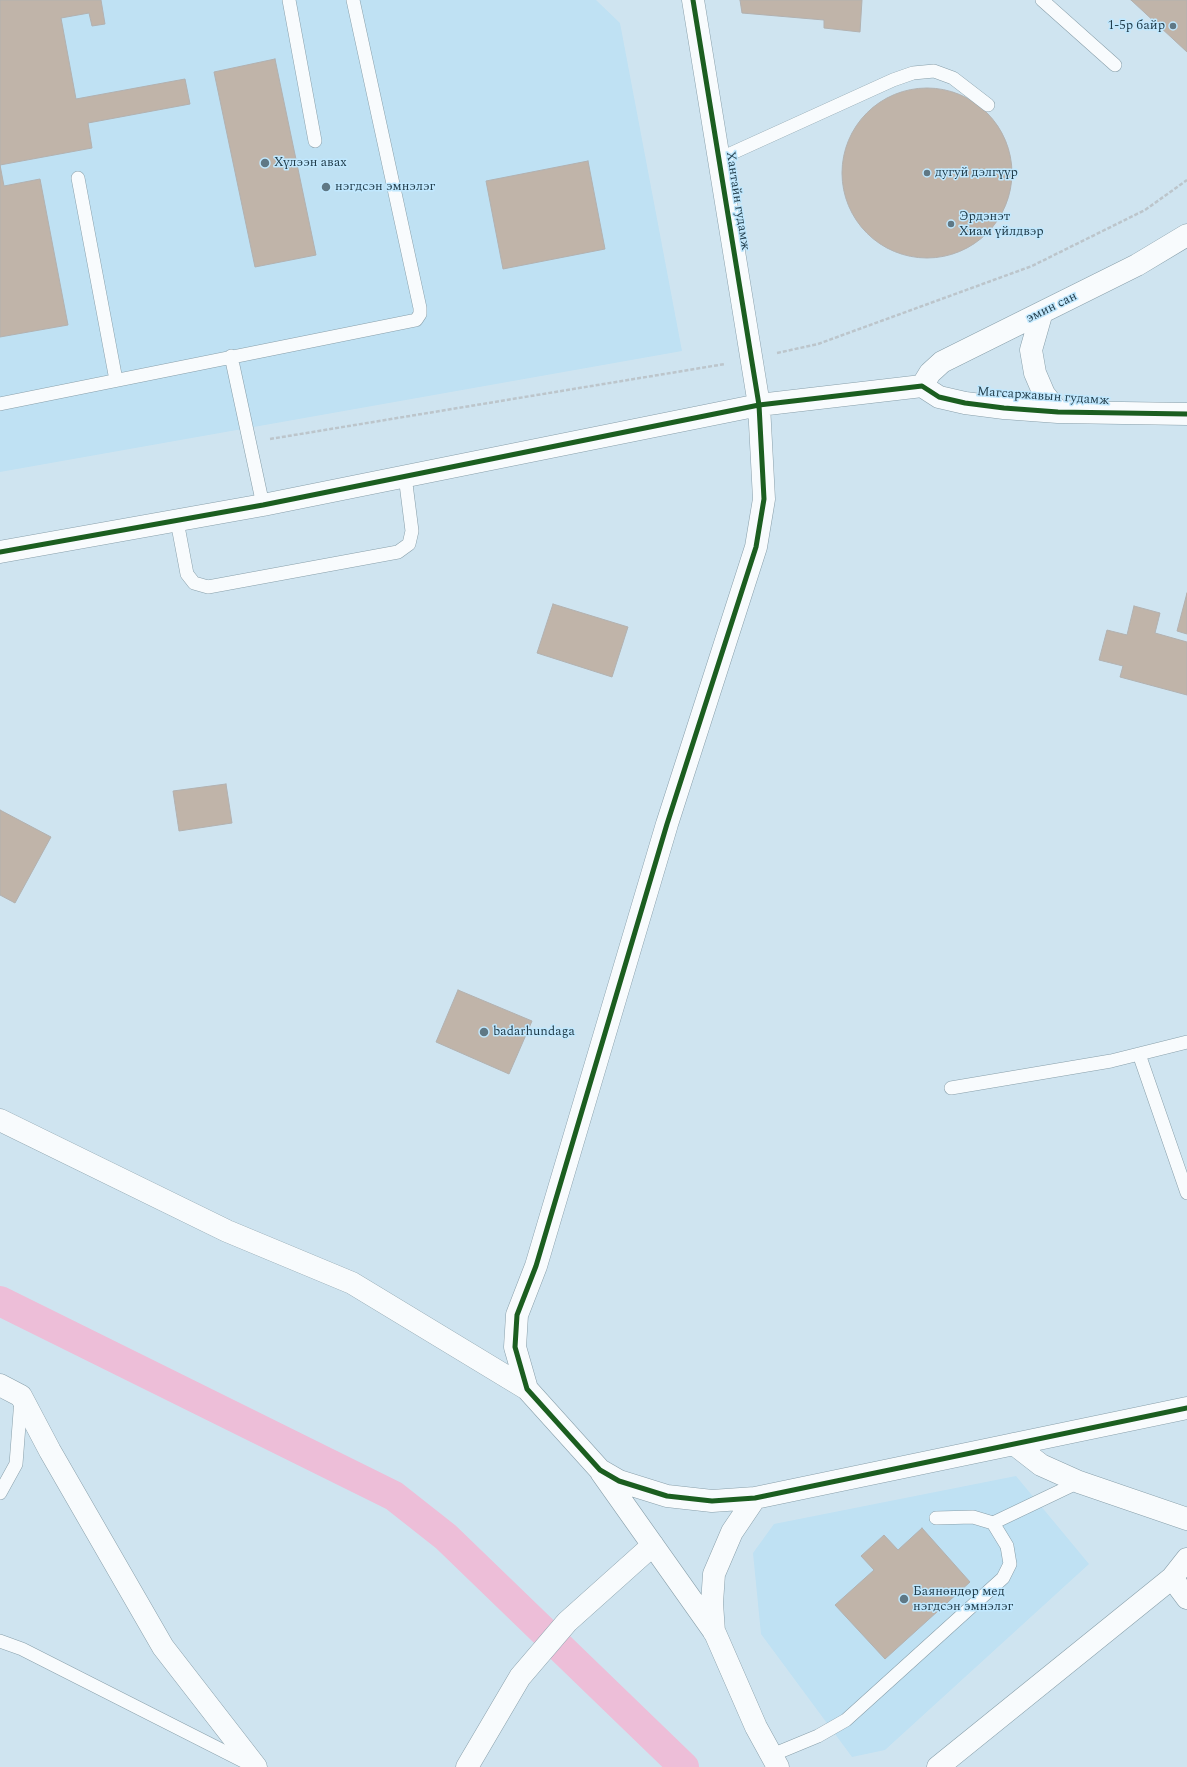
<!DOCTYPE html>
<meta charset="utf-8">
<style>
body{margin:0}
canvas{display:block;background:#cfe4f0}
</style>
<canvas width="1187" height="1767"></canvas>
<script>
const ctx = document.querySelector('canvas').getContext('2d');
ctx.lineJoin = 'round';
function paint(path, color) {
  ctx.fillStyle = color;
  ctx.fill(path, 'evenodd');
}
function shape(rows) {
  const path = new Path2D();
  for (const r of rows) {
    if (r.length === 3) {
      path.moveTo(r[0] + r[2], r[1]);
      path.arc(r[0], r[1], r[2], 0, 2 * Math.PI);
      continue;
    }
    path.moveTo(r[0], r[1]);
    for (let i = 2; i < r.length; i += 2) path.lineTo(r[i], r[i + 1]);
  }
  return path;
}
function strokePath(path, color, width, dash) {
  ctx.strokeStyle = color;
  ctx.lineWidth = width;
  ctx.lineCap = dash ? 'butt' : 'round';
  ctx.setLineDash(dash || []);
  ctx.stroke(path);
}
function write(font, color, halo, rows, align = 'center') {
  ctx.font = font + ' Spectral,serif';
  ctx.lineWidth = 3;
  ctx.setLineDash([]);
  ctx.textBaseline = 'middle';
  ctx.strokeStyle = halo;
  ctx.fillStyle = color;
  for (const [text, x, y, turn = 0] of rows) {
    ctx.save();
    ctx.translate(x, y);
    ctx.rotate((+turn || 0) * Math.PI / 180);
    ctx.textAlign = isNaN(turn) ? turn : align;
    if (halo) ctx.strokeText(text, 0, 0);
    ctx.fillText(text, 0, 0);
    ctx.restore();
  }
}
const built = shape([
 [0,0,596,0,620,23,682,351,0,472],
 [1016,1476,1089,1564,885,1750,852,1757,761,1634,753,1553,774,1524]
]);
const canal = shape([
 [0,1301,394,1496,446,1537,684,1767]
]);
const building = shape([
 [0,0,101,0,105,24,92,26,89,13,61,18,76,99,185,79,190,104,88,123,92,148,0,165,4,186,40,179,68,325,0,337,0,0],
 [740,0,862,0,860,32,824,28,824,20,742,13,740,0],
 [1131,0,1187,0,1187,52,1131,0],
 [275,59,316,255,255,267,214,72,275,59],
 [927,173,85],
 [588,161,605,249,503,269,486,181,588,161],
 [1187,593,1187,634,1177,631,1187,593],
 [553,604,628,627,612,677,537,653,553,604],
 [1134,606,1160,613,1155,633,1187,642,1187,695,1120,677,1123,666,1099,660,1107,630,1127,635,1134,606],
 [226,784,232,823,179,831,173,791,226,784],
 [0,810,51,837,15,903,0,895,0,810],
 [458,990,532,1021,509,1074,436,1042,458,990],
 [922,1528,970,1582,885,1659,835,1605,874,1570,861,1556,884,1535,898,1550,922,1528]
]);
const path = shape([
 [777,353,818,344,1032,266,1145,210,1187,180],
 [270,439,725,364]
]);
const service = shape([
 [289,0,315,141],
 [1042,0,1115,65],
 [719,159,893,80,913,73,934,71,953,78,988,105],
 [78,178,116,380],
 [231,356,263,505],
 [0,404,416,320,420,314,420,308,353,0],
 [177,521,187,574,194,583,208,587,398,552,409,544,412,531,405,476],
 [1139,1054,1187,1193],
 [951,1088,1111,1061,1187,1042],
 [0,1493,16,1464,21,1399],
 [936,1518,973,1517,993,1523],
 [0,1641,22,1649,249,1764],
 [772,1755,818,1736,846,1720,1003,1578,1010,1564,1007,1546,993,1523,1079,1482]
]);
const minor = shape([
 [693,0,759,405,764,499,756,547,667,824,536,1266,517,1315,515,1347,527,1389,600,1470,619,1481,667,1496,712,1501,755,1498,1187,1408],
 [1041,315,1031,350,1035,373,1044,394,1058,412],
 [922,386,930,373,942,362,1137,265,1187,235],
 [0,552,263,505,759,405,922,386,939,397,965,403,1004,408,1058,412,1187,414],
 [0,1120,227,1231,352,1283,527,1389],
 [0,1385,21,1396,50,1451,163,1647,256,1767],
 [1014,1444,1041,1465,1079,1482,1187,1519],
 [601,1472,715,1633,756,1727,778,1767],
 [1172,1578,1187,1598],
 [714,1632,712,1603,714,1574,732,1532,755,1498],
 [467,1767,520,1677,567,1622,653,1545],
 [938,1767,1172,1578,1187,1559]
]);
const cycleway = shape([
 [693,0,759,405,764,499,756,547,667,824,536,1266,517,1315,515,1347,527,1389,600,1470,619,1481,667,1496,712,1501,755,1498,1187,1408],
 [0,552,263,505,759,405,922,386,939,397,965,403,1004,408,1058,412,1187,414]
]);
const markers = [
 [1173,26,4,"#5f7885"],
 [265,163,5,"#5f7885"],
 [927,173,4,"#5f7885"],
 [326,187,5,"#5f7885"],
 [951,224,4,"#5f7885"],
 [484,1032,5,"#5f7885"],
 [904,1599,5,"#5f7885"]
];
const poiNames = [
 ["1-5р байр",1165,26,"right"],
 ["Хүлээн авах",274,163],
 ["дугуй дэлгүүр",935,173],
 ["нэгдсэн эмнэлэг",335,187],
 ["Эрдэнэт",959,217],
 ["Хиам үйлдвэр",959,232],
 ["badarhundaga",493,1032],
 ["Баянөндөр мед",913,1592],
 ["нэгдсэн эмнэлэг",913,1607]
];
const streetNames = [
 ["Хантайн гудамж",737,201,81],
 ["эмин сан",1052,308,-26],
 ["Магсаржавын гудамж",1043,397,4]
];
paint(built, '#bfe1f3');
strokePath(canal, '#edbed8', 30);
paint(building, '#c0b4a9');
strokePath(building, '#b2b1b0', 1);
strokePath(service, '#889faa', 14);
strokePath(minor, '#889faa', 23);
strokePath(path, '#bcc5cb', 2.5, [4, 2]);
strokePath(service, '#f8fbfd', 13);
strokePath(minor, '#f8fbfd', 22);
strokePath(cycleway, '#1b5e20', 5);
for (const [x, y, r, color] of markers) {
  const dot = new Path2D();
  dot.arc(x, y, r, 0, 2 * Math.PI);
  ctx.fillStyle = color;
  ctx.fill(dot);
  strokePath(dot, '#c1e8fe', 1.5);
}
write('13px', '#223e4c', '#c1e8fe', poiNames, 'left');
write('13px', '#223e4c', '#c1e8fe', streetNames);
</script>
